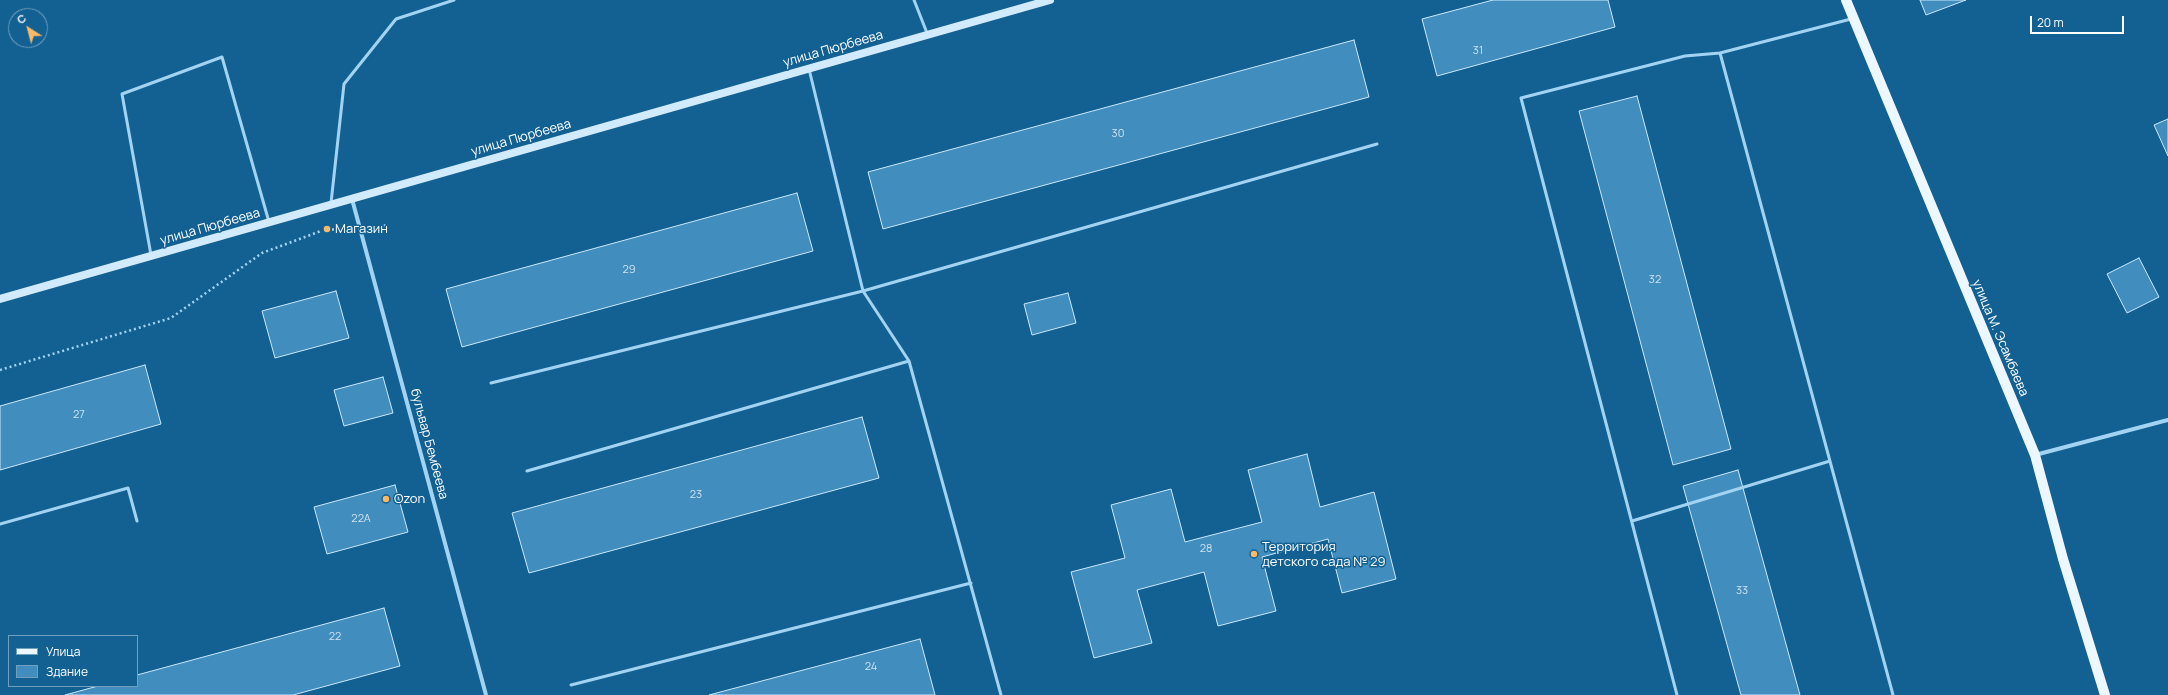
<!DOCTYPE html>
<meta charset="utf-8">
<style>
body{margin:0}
#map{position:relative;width:2168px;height:695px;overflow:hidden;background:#136193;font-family:Manrope,sans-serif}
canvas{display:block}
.legend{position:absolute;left:8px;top:635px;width:130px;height:52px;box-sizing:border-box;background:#136193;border:1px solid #71a0be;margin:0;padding:5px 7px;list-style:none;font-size:12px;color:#fff}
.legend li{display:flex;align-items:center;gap:8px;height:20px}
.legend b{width:20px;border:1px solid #71a0be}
.north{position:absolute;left:8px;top:8px;width:40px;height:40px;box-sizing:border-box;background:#136193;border:1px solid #71a0be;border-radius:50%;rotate:324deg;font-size:11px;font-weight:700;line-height:16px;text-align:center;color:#fff}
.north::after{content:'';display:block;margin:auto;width:14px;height:18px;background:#ffb863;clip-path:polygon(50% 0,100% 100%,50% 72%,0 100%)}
.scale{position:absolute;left:2030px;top:16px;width:94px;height:18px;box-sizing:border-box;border:2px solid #fff;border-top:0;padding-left:5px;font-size:12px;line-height:14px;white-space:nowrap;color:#fff;-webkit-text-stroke:3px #136193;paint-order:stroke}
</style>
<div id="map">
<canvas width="2168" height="695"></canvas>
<ul class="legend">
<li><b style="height:5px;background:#edf7ff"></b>Улица</li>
<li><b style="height:11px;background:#408dbe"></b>Здание</li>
</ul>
<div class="north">С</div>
<div class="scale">20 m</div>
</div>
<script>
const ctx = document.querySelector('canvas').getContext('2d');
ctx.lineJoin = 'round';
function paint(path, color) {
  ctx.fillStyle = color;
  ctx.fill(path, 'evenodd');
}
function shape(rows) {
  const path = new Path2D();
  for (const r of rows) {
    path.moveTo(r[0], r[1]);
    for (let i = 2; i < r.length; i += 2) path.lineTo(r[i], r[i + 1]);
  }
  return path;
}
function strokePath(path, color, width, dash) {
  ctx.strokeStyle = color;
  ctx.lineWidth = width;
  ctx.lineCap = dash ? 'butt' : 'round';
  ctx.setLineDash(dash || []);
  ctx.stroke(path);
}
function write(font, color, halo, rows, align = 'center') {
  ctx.font = font + ' Manrope,sans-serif';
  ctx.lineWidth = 3;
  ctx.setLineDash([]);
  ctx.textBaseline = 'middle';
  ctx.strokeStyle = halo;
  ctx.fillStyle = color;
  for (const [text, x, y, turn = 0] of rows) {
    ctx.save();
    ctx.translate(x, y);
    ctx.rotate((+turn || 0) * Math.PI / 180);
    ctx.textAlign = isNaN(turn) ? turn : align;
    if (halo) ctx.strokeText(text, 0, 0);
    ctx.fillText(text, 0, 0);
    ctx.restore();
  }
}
const building = shape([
 [1493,0,1608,0,1615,27,1437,76,1422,19,1493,0],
 [1920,0,1966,0,1926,15,1920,0],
 [1354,40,1369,97,883,229,868,172,1354,40],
 [1637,96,1731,449,1673,465,1579,111,1637,96],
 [2168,119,2168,156,2154,125,2168,119],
 [797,193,813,251,462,347,446,289,797,193],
 [2139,258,2159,297,2127,313,2107,274,2139,258],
 [336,291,349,338,275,358,262,311,336,291],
 [1068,293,1076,323,1032,335,1024,304,1068,293],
 [145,365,161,424,0,470,0,406,145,365],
 [383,377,393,413,344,426,334,390,383,377],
 [862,417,879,478,529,573,512,513,862,417],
 [1307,454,1320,507,1374,492,1396,579,1342,593,1328,539,1262,557,1276,611,1218,626,1204,572,1137,590,1152,643,1094,658,1071,572,1125,558,1111,505,1171,489,1185,542,1262,522,1248,470,1307,454],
 [1738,470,1800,695,1741,695,1683,486,1738,470],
 [395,485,408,532,327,554,314,507,395,485],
 [384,608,400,666,293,695,65,695,98,686,137,686,137,675,384,608],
 [920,639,935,695,709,695,920,639]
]);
const path = shape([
 [379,227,386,225],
 [327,229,340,230],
 [0,370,171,318,262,253,321,231]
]);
const lane = shape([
 [914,0,927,33],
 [1851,19,1720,53,1893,695],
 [809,69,863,291,909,361,1001,695],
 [331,203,344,84,396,19,454,0],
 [151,255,122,94,222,57,269,222],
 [491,383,863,291,1377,144],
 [527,471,909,361],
 [1632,521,1830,461],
 [0,524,128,488,137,521],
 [571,685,971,583],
 [1677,695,1521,98,1685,56,1720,53]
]);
const street = shape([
 [352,199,486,695],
 [2035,455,2168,420]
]);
const secondary = shape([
 [0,299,1050,0]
]);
const primary = shape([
 [1846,0,2035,455,2063,559,2105,695]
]);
const markers = [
 [327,229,4,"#ffb863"],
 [386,499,4,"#ffb863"],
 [1254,554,4,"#ffb863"]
];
const numberNames = [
 ["31",1478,51],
 ["30",1118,134],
 ["29",629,270],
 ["32",1655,280],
 ["27",79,415],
 ["23",696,495],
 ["22А",361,519],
 ["28",1206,549],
 ["33",1742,591],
 ["22",335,637],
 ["24",871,667]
];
const streetNames = [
 ["улица Пюрбеева",833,49,-16],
 ["улица Пюрбеева",521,138,-16],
 ["улица Пюрбеева",210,227,-16],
 ["улица М. Эсамбаева",2000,338,67],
 ["бульвар Бембеева",429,444,75]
];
const poiNames = [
 ["Магазин",335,229],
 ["Ozon",394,499],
 ["Территория",1262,547],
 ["детского сада № 29",1262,562]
];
paint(building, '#408dbe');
strokePath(building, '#c9e9fd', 1);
strokePath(path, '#a2d3f2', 2.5, [2, 3]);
strokePath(lane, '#a2d3f2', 3);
strokePath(street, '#a2d3f2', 4);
strokePath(secondary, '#d1ebfc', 8);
strokePath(primary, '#edf7ff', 10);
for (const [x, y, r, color] of markers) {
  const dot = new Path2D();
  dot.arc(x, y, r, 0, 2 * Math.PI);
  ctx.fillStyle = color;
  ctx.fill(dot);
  strokePath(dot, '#136193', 1.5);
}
write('11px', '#cfe2ef', null, numberNames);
write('13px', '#fff', '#136193', streetNames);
write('13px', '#fff', '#136193', poiNames, 'left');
</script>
